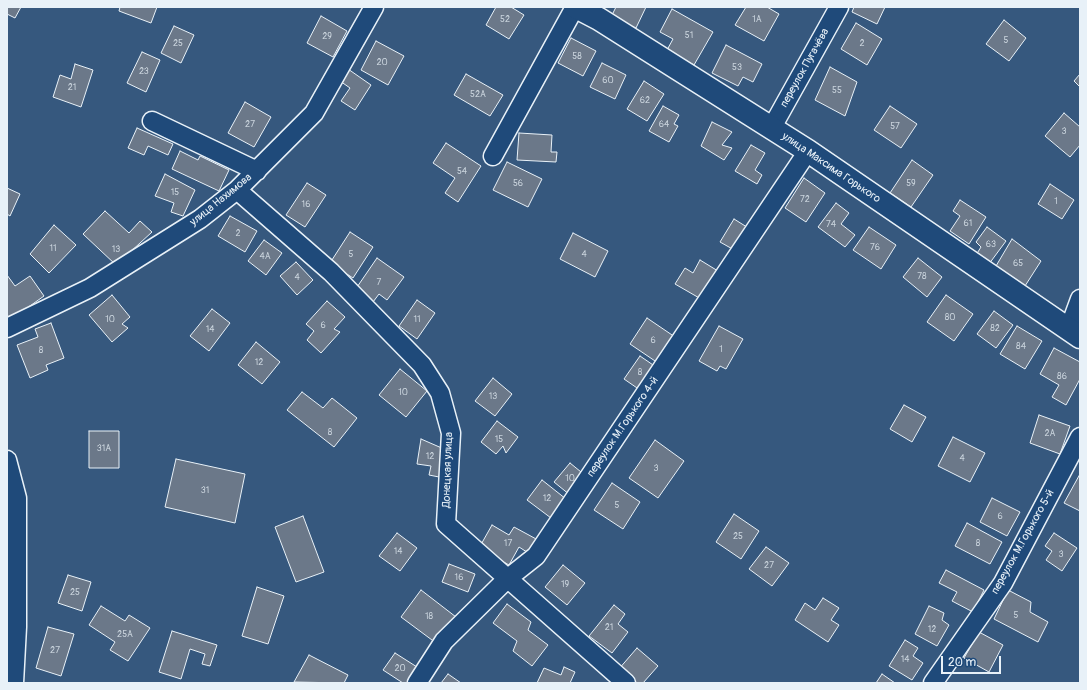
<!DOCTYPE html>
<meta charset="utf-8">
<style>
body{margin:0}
#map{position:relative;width:1087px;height:690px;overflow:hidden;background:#36587e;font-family:Pangolin,sans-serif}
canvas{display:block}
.frame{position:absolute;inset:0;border:8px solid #e8f1f8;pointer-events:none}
.scale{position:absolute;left:941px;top:656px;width:60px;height:18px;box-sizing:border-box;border:2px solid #e8f1f8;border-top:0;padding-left:5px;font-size:12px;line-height:14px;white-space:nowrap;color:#e8f1f8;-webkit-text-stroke:3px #1f4a7a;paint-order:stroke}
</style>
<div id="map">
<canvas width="1087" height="690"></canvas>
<div class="frame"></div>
<div class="scale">20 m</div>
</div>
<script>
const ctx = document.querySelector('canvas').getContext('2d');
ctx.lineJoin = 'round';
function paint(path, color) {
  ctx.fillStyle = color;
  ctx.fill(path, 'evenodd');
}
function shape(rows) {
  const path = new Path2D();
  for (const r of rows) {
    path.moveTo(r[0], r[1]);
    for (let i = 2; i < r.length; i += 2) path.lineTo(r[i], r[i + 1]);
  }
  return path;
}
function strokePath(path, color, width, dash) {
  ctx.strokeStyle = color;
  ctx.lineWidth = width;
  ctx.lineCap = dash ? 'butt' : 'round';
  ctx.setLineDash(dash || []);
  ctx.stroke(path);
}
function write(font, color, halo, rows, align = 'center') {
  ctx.font = font + ' Pangolin,sans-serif';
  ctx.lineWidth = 3;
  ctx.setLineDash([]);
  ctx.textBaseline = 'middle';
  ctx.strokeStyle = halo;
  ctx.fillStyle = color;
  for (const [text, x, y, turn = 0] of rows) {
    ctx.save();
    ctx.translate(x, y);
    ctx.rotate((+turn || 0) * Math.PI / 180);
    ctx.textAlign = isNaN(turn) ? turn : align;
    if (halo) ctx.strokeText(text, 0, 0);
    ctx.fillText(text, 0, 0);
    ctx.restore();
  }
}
const building = shape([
 [7,7,21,7,15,18,7,14,7,7],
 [120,7,157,7,151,23,119,11,120,7],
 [496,7,511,7,524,15,509,39,486,25,496,7],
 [616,7,646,7,636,28,611,17,616,7],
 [746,7,767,7,779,14,764,41,735,25,746,7],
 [854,7,885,7,877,24,852,12,854,7],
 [672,9,713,32,694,65,667,50,673,39,660,32,672,9],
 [321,16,347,31,333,57,307,43,321,16],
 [1004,20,1026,38,1009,61,986,44,1004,20],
 [856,23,882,39,867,65,841,49,856,23],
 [174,26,194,35,181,63,161,53,174,26],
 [571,38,596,51,583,76,558,63,571,38],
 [376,41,404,56,388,85,361,70,376,41],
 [726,45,762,64,753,82,743,77,738,86,712,73,726,45],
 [142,52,160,60,146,92,127,83,142,52],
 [602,63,626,75,615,99,590,87,602,63],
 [75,64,93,70,81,107,53,97,60,75,71,79,75,64],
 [830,67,857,82,845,116,815,100,830,67],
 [348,69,371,85,355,110,341,101,350,88,340,81,348,69],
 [466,74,503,95,490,116,454,95,466,74],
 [1080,74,1080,87,1074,81,1080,74],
 [644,81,664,94,647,121,627,109,644,81],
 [245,102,271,117,254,147,228,133,245,102],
 [663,106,679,115,674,124,678,126,669,142,649,131,663,106],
 [890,106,917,124,901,148,874,130,890,106],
 [1064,113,1080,127,1080,145,1070,157,1045,136,1064,113],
 [712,122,732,132,722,145,732,148,724,160,701,146,712,122],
 [137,128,173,144,168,155,148,146,144,155,128,148,137,128],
 [519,133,552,135,551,152,557,152,556,162,517,160,519,133],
 [446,143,481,166,458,202,445,193,455,178,433,163,446,143],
 [751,145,765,153,755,170,762,175,757,184,735,171,751,145],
 [180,151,198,160,200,156,229,170,219,191,172,169,180,151],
 [912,160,933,175,911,207,890,193,912,160],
 [507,162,542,179,528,207,493,190,507,162],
 [165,174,195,190,183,216,171,212,174,203,155,196,165,174],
 [804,178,825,193,806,222,785,208,804,178],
 [307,183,326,195,305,227,286,215,307,183],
 [1050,184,1074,200,1062,219,1038,204,1050,184],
 [7,188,20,194,10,216,7,214,7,188],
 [960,200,986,217,969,244,950,231,960,216,953,211,960,200],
 [836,203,849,213,841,224,855,235,845,247,818,227,836,203],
 [105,211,129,233,140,221,152,232,116,265,83,234,105,211],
 [230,216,257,231,245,252,218,236,230,216],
 [734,219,750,229,736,251,720,242,734,219],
 [54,225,76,245,49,273,30,254,54,225],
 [869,227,896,245,881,269,853,250,869,227],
 [987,227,1006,241,989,264,976,255,981,247,976,242,987,227],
 [350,232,373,247,353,278,330,263,350,232],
 [573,233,608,251,595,277,560,259,573,233],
 [1012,239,1041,261,1025,286,996,266,1012,239],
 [264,240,282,253,266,275,248,261,264,240],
 [377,258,404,277,387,300,379,294,373,302,355,290,377,258],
 [918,258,942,277,927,297,903,277,918,258],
 [700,260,718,271,701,299,675,284,685,268,693,273,700,260],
 [296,262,313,280,297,295,280,276,296,262],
 [7,275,15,286,30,276,44,296,10,320,7,316,7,275],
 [112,295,130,317,122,324,128,328,112,342,89,315,112,295],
 [946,295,973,314,954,341,927,322,946,295],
 [417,300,435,313,417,339,399,326,417,300],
 [327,301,345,317,334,329,340,332,321,353,307,340,314,331,306,324,327,301],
 [212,309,230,323,209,351,190,336,212,309],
 [994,311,1013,325,996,348,977,334,994,311],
 [647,318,675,337,658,363,630,344,647,318],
 [51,323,64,358,46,365,48,370,30,378,17,345,38,337,35,329,51,323],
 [719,326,743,339,726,369,720,366,717,371,699,361,719,326],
 [1017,326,1042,341,1025,369,1000,354,1017,326],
 [256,342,280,362,262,384,238,365,256,342],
 [1054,348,1080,362,1080,379,1066,405,1052,397,1059,385,1040,374,1054,348],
 [640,356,656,367,640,390,624,379,640,356],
 [400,369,427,391,406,417,379,395,400,369],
 [493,378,512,394,495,416,475,401,493,378],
 [302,392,323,408,332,398,357,418,334,447,287,410,302,392],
 [904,405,926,417,912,442,890,429,904,405],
 [1039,415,1070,426,1060,454,1030,443,1039,415],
 [497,421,518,437,506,453,503,446,496,454,481,442,497,421],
 [89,431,119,431,119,468,89,468,89,431],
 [953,437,985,453,970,482,938,466,953,437],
 [421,439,444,449,439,477,429,475,431,466,417,464,421,439],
 [655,440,684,461,658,498,629,478,655,440],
 [176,459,245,474,235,523,165,507,176,459],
 [570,463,586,476,570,495,554,482,570,463],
 [1080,474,1080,511,1064,503,1080,474],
 [542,480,566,499,551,518,527,500,542,480],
 [612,483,640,502,623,529,594,510,612,483],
 [992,498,1020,512,1007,536,980,522,992,498],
 [734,514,759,531,741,559,716,542,734,514],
 [303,516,324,572,296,582,275,527,303,516],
 [967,523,1002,542,990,564,955,546,967,523],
 [492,525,509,535,514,527,538,540,530,554,519,547,509,565,479,548,492,525],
 [397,533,417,548,400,571,379,556,397,533],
 [1054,533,1077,548,1062,571,1046,560,1052,551,1045,546,1054,533],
 [766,547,789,563,772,586,749,569,766,547],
 [449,564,475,574,468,592,442,582,449,564],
 [563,565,585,583,567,605,545,587,563,565],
 [946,570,984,590,973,612,952,601,957,592,939,583,946,570],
 [68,575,91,582,82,611,58,603,68,575],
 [257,587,284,596,268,644,242,636,257,587],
 [421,590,456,617,436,643,401,617,421,590],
 [1008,590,1031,602,1030,612,1048,622,1038,642,994,619,1008,590],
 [823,598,839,608,831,620,839,625,828,642,795,620,805,603,815,610,823,598],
 [507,604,531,622,528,630,548,645,532,666,513,651,517,641,493,623,507,604],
 [614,605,625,614,618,624,628,632,612,653,589,636,614,605],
 [101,606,125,621,129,615,150,628,128,661,110,650,115,642,89,625,101,606],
 [929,606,944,613,942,620,949,625,937,646,915,634,929,606],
 [48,627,74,634,61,676,36,668,48,627],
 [172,631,217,645,210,666,202,664,205,654,190,649,181,679,159,672,172,631],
 [979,632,1003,645,989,672,964,658,979,632],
 [905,640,918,648,913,656,923,663,912,680,889,666,905,640],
 [637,648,658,666,643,683,634,683,618,670,637,648],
 [395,653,417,667,407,683,403,683,383,670,395,653],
 [309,655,348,675,344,683,294,682,309,655],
 [564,667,575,672,570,683,537,683,544,668,561,675,564,667],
 [448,674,461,683,441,683,448,674],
 [882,674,895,683,876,683,882,674]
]);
const street = shape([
 [152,121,257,171],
 [771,129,839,7],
 [493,156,575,7],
 [237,190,331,272,422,365,440,393,451,433,446,524,626,683],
 [7,328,90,288,200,219,237,190,314,113,374,7],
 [1069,329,1080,299],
 [7,460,17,498,17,627,14,683],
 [417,683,444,641,507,579,536,556,808,151],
 [933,683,1003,583,1080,437]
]);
const secondary = shape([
 [576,7,599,19,808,151,1080,337]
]);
const numberNames = [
 ["52",505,20],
 ["1А",757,20],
 ["51",689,36],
 ["29",327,37],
 ["5",1006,41],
 ["25",178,44],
 ["2",862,44],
 ["58",577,57],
 ["20",382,63],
 ["53",737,68],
 ["23",144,72],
 ["60",608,81],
 ["21",72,88],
 ["55",837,91],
 ["52А",478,95],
 ["62",645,101],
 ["27",250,125],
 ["64",664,125],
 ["57",895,127],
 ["3",1064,132],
 ["54",462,172],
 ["56",518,184],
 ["59",911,184],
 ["15",175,193],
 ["72",805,200],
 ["1",1056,202],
 ["16",306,205],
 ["61",968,224],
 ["74",831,225],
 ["2",238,234],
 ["63",991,245],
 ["76",875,248],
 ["11",53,249],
 ["13",116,250],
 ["5",351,255],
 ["4",584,255],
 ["4А",265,257],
 ["65",1018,264],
 ["78",922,277],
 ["4",297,278],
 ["7",379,283],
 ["80",950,318],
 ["10",110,320],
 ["11",417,320],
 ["6",323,326],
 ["82",995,329],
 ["14",210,330],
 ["6",653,341],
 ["84",1021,347],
 ["1",721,350],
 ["8",41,351],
 ["12",259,363],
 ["8",640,373],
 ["86",1062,377],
 ["10",403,393],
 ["13",493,397],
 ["8",330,433],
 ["2А",1050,434],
 ["15",499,440],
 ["31А",104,449],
 ["12",430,457],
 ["4",962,459],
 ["3",656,469],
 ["10",570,479],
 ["31",205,491],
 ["12",547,499],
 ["5",617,506],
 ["6",1000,517],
 ["25",738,537],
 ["17",508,544],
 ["8",978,544],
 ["14",398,552],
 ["3",1061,555],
 ["27",769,566],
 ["16",459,578],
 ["19",565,585],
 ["25",75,593],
 ["5",1016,616],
 ["18",429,617],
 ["21",609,628],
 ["12",932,630],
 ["25А",125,635],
 ["27",55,651],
 ["14",905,660],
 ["20",400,669]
];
const streetNames = [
 ["переулок Пугачёва",805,68,-61],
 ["улица Максима Горького",831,168,34],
 ["улица Нахимова",221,200,-39],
 ["переулок М.Горького 4-й",623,427,-56],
 ["Донецкая улица",448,470,-88],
 ["переулок М.Горького 5-й",1023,542,-61]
];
paint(building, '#6b7889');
strokePath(building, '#e8f1f8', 1);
strokePath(street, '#e8f1f8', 21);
strokePath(secondary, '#e8f1f8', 25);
strokePath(street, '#1f4a7a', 18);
strokePath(secondary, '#1f4a7a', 22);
write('9px', '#c9d3dc', null, numberNames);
write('11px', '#e8f1f8', '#1f4a7a', streetNames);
</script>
